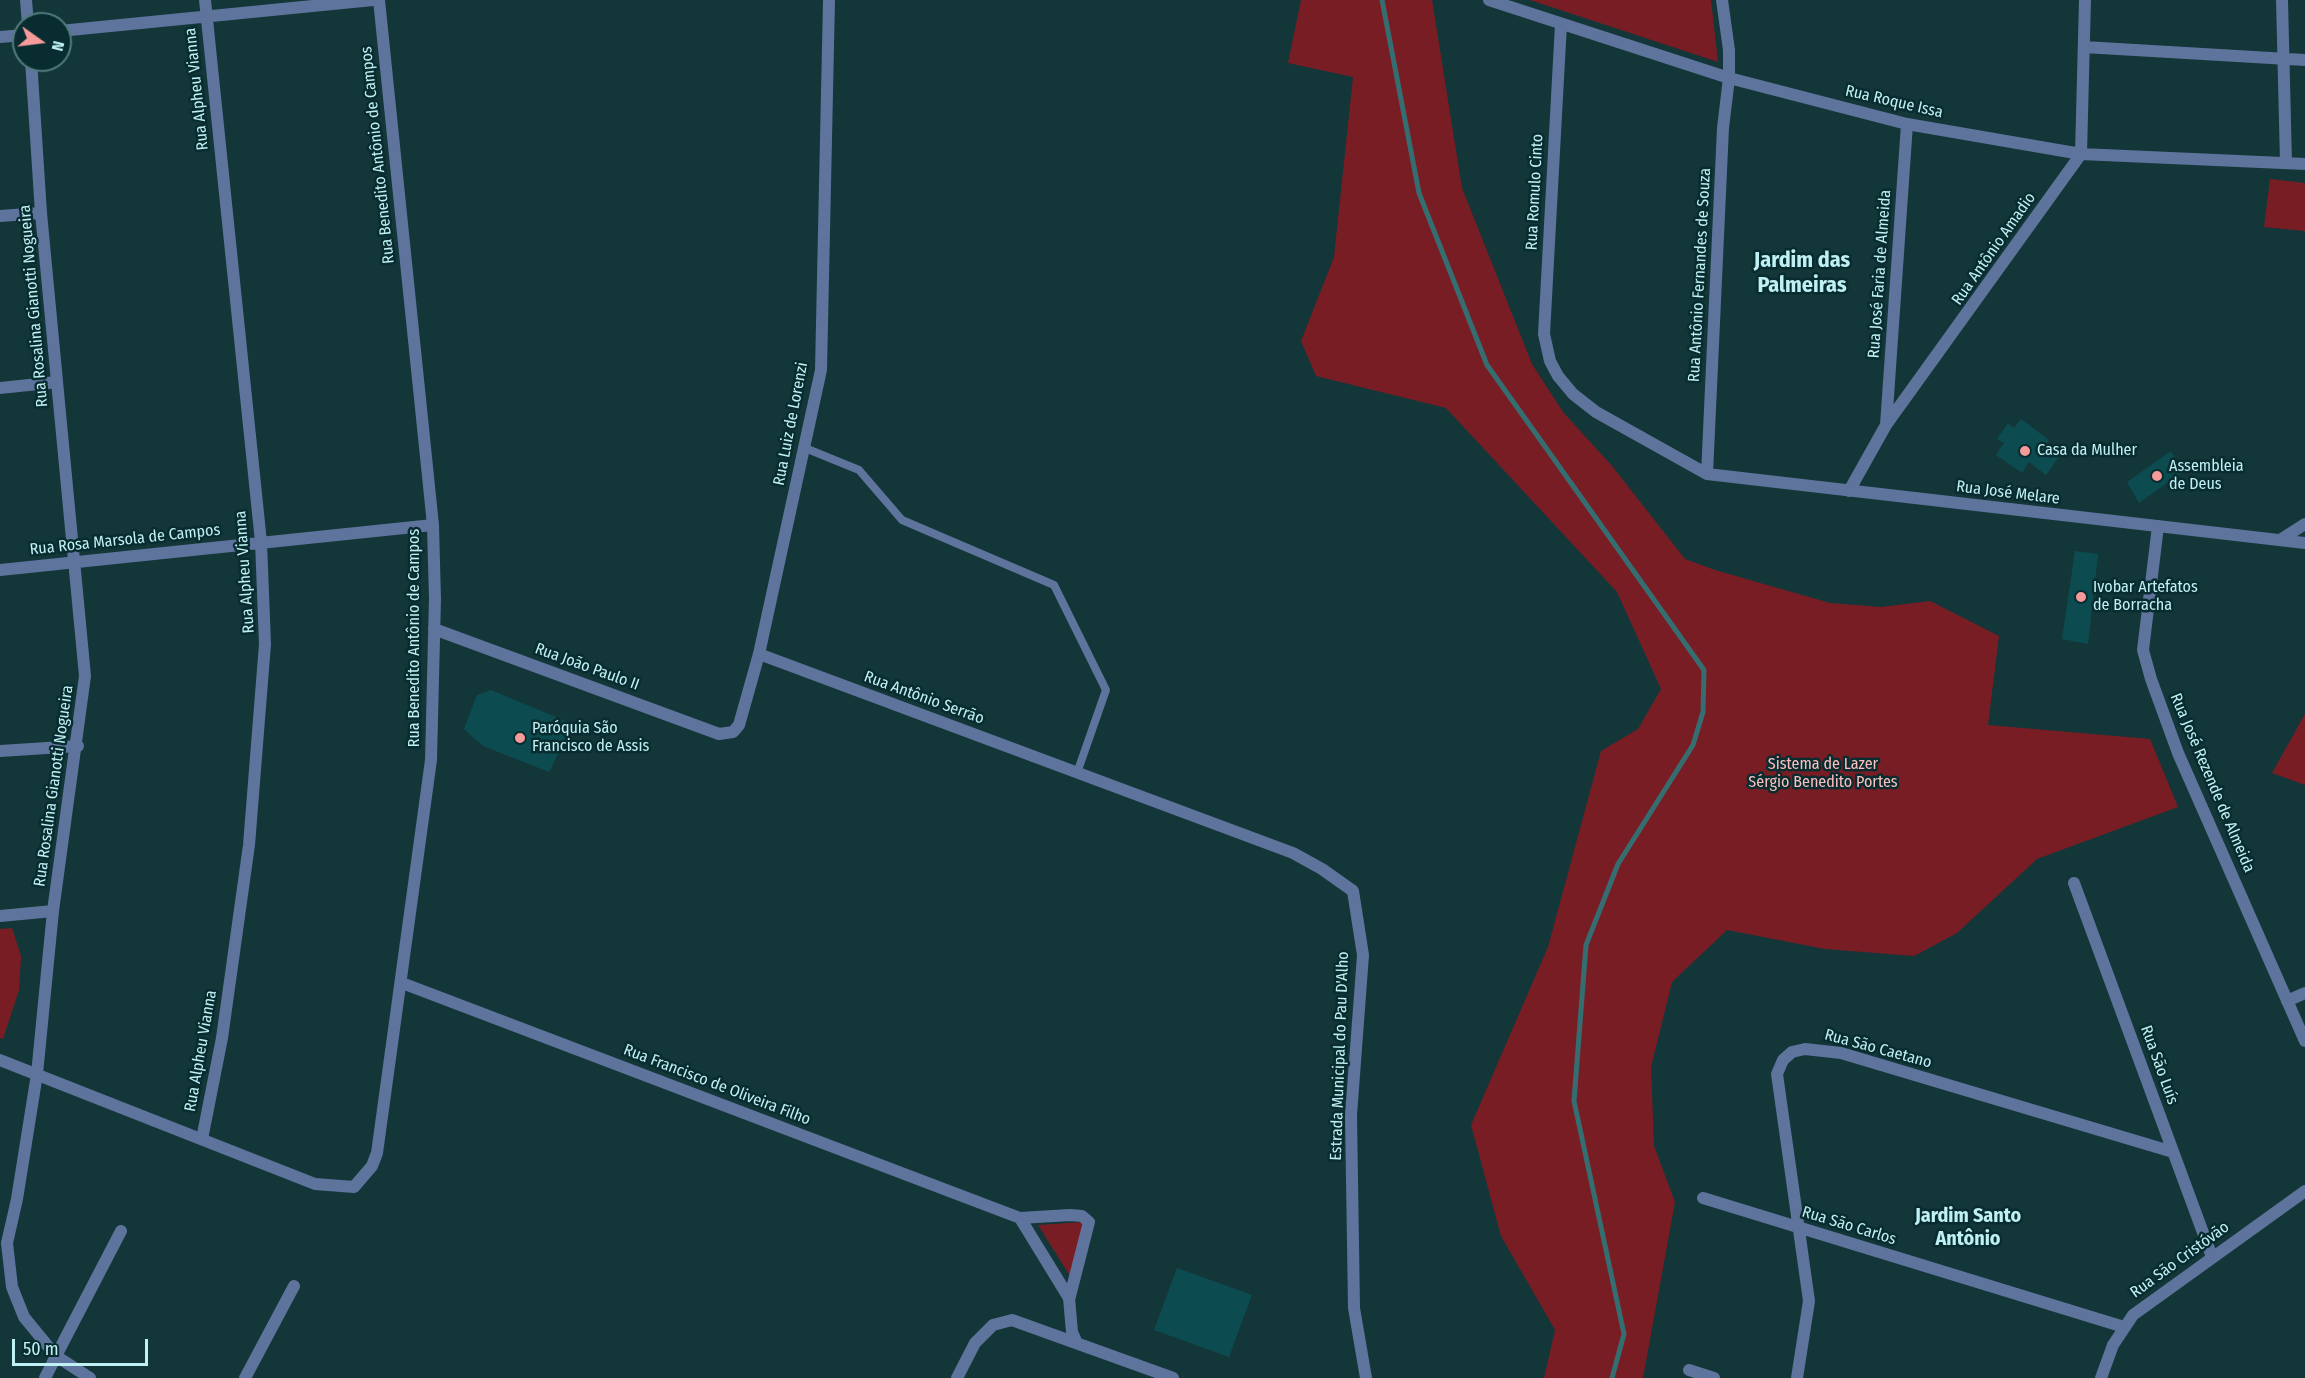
<!DOCTYPE html>
<meta charset="utf-8">
<style>
body{margin:0}
#map{position:relative;width:2305px;height:1378px;overflow:hidden;background:#133639;font-family:"Fira Sans Condensed",sans-serif}
canvas{display:block}
.north{position:absolute;left:12px;top:12px;width:60px;height:60px;box-sizing:border-box;background:#082c2f;border:2px solid #517a7d;border-radius:50%;rotate:104deg;font-size:16px;font-weight:700;line-height:24px;text-align:center;color:#bff0f3}
.north::after{content:'';display:block;margin:auto;width:21px;height:27px;background:#f59b99;clip-path:polygon(50% 0,100% 100%,50% 72%,0 100%)}
.scale{position:absolute;left:12px;top:1339px;width:136px;height:27px;box-sizing:border-box;border:3px solid #bff0f3;border-top:0;padding-left:8px;font-size:18px;line-height:21px;white-space:nowrap;color:#bff0f3;-webkit-text-stroke:4px #082c2f;paint-order:stroke}
</style>
<div id="map">
<canvas width="2305" height="1378"></canvas>
<div class="north">N</div>
<div class="scale">50 m</div>
</div>
<script>
const ctx = document.querySelector('canvas').getContext('2d');
ctx.lineJoin = 'round';
function paint(path, color) {
  ctx.fillStyle = color;
  ctx.fill(path, 'evenodd');
}
function shape(rows) {
  const path = new Path2D();
  for (const r of rows) {
    path.moveTo(r[0], r[1]);
    for (let i = 2; i < r.length; i += 2) path.lineTo(r[i], r[i + 1]);
  }
  return path;
}
function strokePath(path, color, width, dash) {
  ctx.strokeStyle = color;
  ctx.lineWidth = width;
  ctx.lineCap = dash ? 'butt' : 'round';
  ctx.setLineDash(dash || []);
  ctx.stroke(path);
}
function write(font, color, halo, rows, align = 'center') {
  ctx.font = font + ' "Fira Sans Condensed",sans-serif';
  ctx.lineWidth = 5;
  ctx.setLineDash([]);
  ctx.textBaseline = 'middle';
  ctx.strokeStyle = halo;
  ctx.fillStyle = color;
  for (const [text, x, y, turn = 0] of rows) {
    ctx.save();
    ctx.translate(x, y);
    ctx.rotate((+turn || 0) * Math.PI / 180);
    ctx.textAlign = isNaN(turn) ? turn : align;
    if (halo) ctx.strokeText(text, 0, 0);
    ctx.fillText(text, 0, 0);
    ctx.restore();
  }
}
const green = shape([
 [1301,0,1432,0,1462,188,1532,364,1563,412,1612,466,1685,559,1715,570,1830,603,1881,607,1930,601,1999,636,1988,725,2150,739,2178,807,2037,859,1957,933,1914,956,1825,949,1727,930,1672,982,1651,1067,1654,1146,1675,1202,1643,1378,1544,1378,1555,1330,1501,1236,1471,1125,1548,947,1601,751,1638,729,1661,689,1617,592,1446,408,1316,376,1301,341,1334,257,1353,77,1288,63],
 [1530,0,1711,0,1718,62],
 [2270,179,2305,183,2305,231,2264,227],
 [2305,714,2305,785,2272,773],
 [12,928,21,956,19,990,3,1039,0,1038,0,929],
 [1084,1222,1070,1276,1038,1225]
]);
const stream = shape([
 [1382,0,1419,193,1487,365,1704,670,1703,712,1693,745,1618,864,1586,945,1574,1101,1624,1334,1612,1378]
]);
const building = shape([
 [2021,419,2049,440,2045,447,2059,457,2046,475,2029,462,2022,473,1996,455,2004,443,1997,439,2008,423,2014,428],
 [2171,451,2176,461,2187,469,2139,503,2127,482],
 [2075,551,2098,554,2088,644,2062,639],
 [491,690,573,724,549,772,483,746,464,729,477,695],
 [1177,1268,1252,1295,1229,1357,1154,1330]
]);
const service = shape([
 [805,448,859,470,902,520,1054,585,1106,690,1077,773]
]);
const minor = shape([
 [1489,0,1729,78,1907,124,2081,154,2305,164],
 [2282,0,2286,162],
 [1561,24,1544,334,1550,361,1558,376,1573,394,1596,412,1707,474,2305,543],
 [60,31,373,0],
 [0,37,24,35],
 [2084,47,2305,60],
 [0,216,41,213],
 [0,388,57,382],
 [1886,425,1907,124],
 [1707,474,1723,128,1729,78,1729,50,1722,0],
 [1849,491,1886,425,2081,154,2085,0],
 [2158,526,2143,650,2151,679,2178,753,2305,1041],
 [2280,540,2305,524],
 [0,570,433,525],
 [434,629,719,734,733,732,739,725,759,654,821,370,829,0],
 [759,654,1293,853,1322,869,1353,891,1363,955,1351,1115,1354,1308,1366,1378],
 [0,751,78,746],
 [2074,883,2212,1257],
 [0,916,53,911],
 [402,983,1020,1218,1069,1298,1072,1332,1076,1341],
 [2287,1001,2305,993],
 [0,1060,315,1184,354,1187,372,1166,377,1153,431,760,435,599,433,525,379,0],
 [202,1139,222,1038,249,845,265,644,261,542,205,0],
 [1703,1198,2124,1327],
 [1020,1218,1070,1215,1082,1216,1089,1222,1069,1300],
 [1689,1370,1714,1378],
 [90,1378,56,1356,121,1231],
 [245,1378,294,1286],
 [957,1378,975,1343,993,1325,1012,1320,1173,1378],
 [1797,1378,1809,1301,1777,1074,1783,1060,1792,1052,1805,1049,1841,1053,2173,1152],
 [2101,1378,2113,1345,2133,1315,2305,1191]
]);
const tertiary = shape([
 [26,0,28,24],
 [31,60,41,213,85,676,53,911,37,1074,17,1199,7,1243,12,1287,24,1317,56,1356,45,1378]
]);
const markers = [
 [2025,451,6,"#f59b99"],
 [2157,476,6,"#f59b99"],
 [2081,597,6,"#f59b99"],
 [520,738,6,"#f59b99"]
];
const streetNames = [
 ["Rua Alpheu Vianna",197,89,-96],
 ["Rua Roque Issa",1894,102,13],
 ["Rua Benedito Antônio de Campos",378,155,-96],
 ["Rua Romulo Cinto",1535,192,-87],
 ["Rua Antônio Amadio",1994,249,-55],
 ["Rua José Faria de Almeida",1880,274,-86],
 ["Rua Antônio Fernandes de Souza",1700,275,-87],
 ["Rua Rosalina Gianotti Nogueira",34,306,-95],
 ["Rua Luiz de Lorenzi",791,424,-79],
 ["Rua José Melare",2008,493,7],
 ["Rua Rosa Marsola de Campos",125,540,-6],
 ["Rua Alpheu Vianna",245,572,-94],
 ["Rua Benedito Antônio de Campos",415,638,-90],
 ["Rua João Paulo II",587,667,20],
 ["Rua Antônio Serrão",924,698,20],
 ["Rua José Rezende de Almeida",2212,783,67],
 ["Rua Rosalina Gianotti Nogueira",54,786,-82],
 ["Rua São Caetano",1878,1049,15],
 ["Rua Alpheu Vianna",201,1051,-80],
 ["Estrada Municipal do Pau D'Alho",1340,1056,-88],
 ["Rua São Luís",2159,1065,70],
 ["Rua Francisco de Oliveira Filho",717,1085,21],
 ["Rua São Carlos",1849,1226,17],
 ["Rua São Cristóvão",2180,1260,-36]
];
const poiNames = [
 ["Casa da Mulher",2037,451],
 ["Assembleia",2169,467],
 ["de Deus",2169,485],
 ["Ivobar Artefatos",2093,588],
 ["de Borracha",2093,606],
 ["Paróquia São",532,729],
 ["Francisco de Assis",532,747]
];
const parkNames = [
 ["Sistema de Lazer",1823,765],
 ["Sérgio Benedito Portes",1823,783]
];
const quarterNames = [
 ["Jardim Santo",1968,1216],
 ["Antônio",1968,1239]
];
const districtNames = [
 ["Jardim das",1802,261],
 ["Palmeiras",1802,286]
];
paint(green, '#791d25');
strokePath(stream, '#356e71', 5);
paint(building, '#0c4c50');
strokePath(service, '#5e749c', 8);
strokePath(minor, '#5e749c', 12);
strokePath(tertiary, '#5e749c', 12);
for (const [x, y, r, color] of markers) {
  const dot = new Path2D();
  dot.arc(x, y, r, 0, 2 * Math.PI);
  ctx.fillStyle = color;
  ctx.fill(dot);
  strokePath(dot, '#082c2f', 2);
}
write('16px', '#bff0f3', '#082c2f', streetNames);
write('16px', '#bff0f3', '#082c2f', poiNames, 'left');
write('16px', '#fdbfbd', '#082c2f', parkNames);
write('bold 20px', '#bff0f3', '#082c2f', quarterNames);
write('bold 22px', '#bff0f3', '#082c2f', districtNames);
</script>
